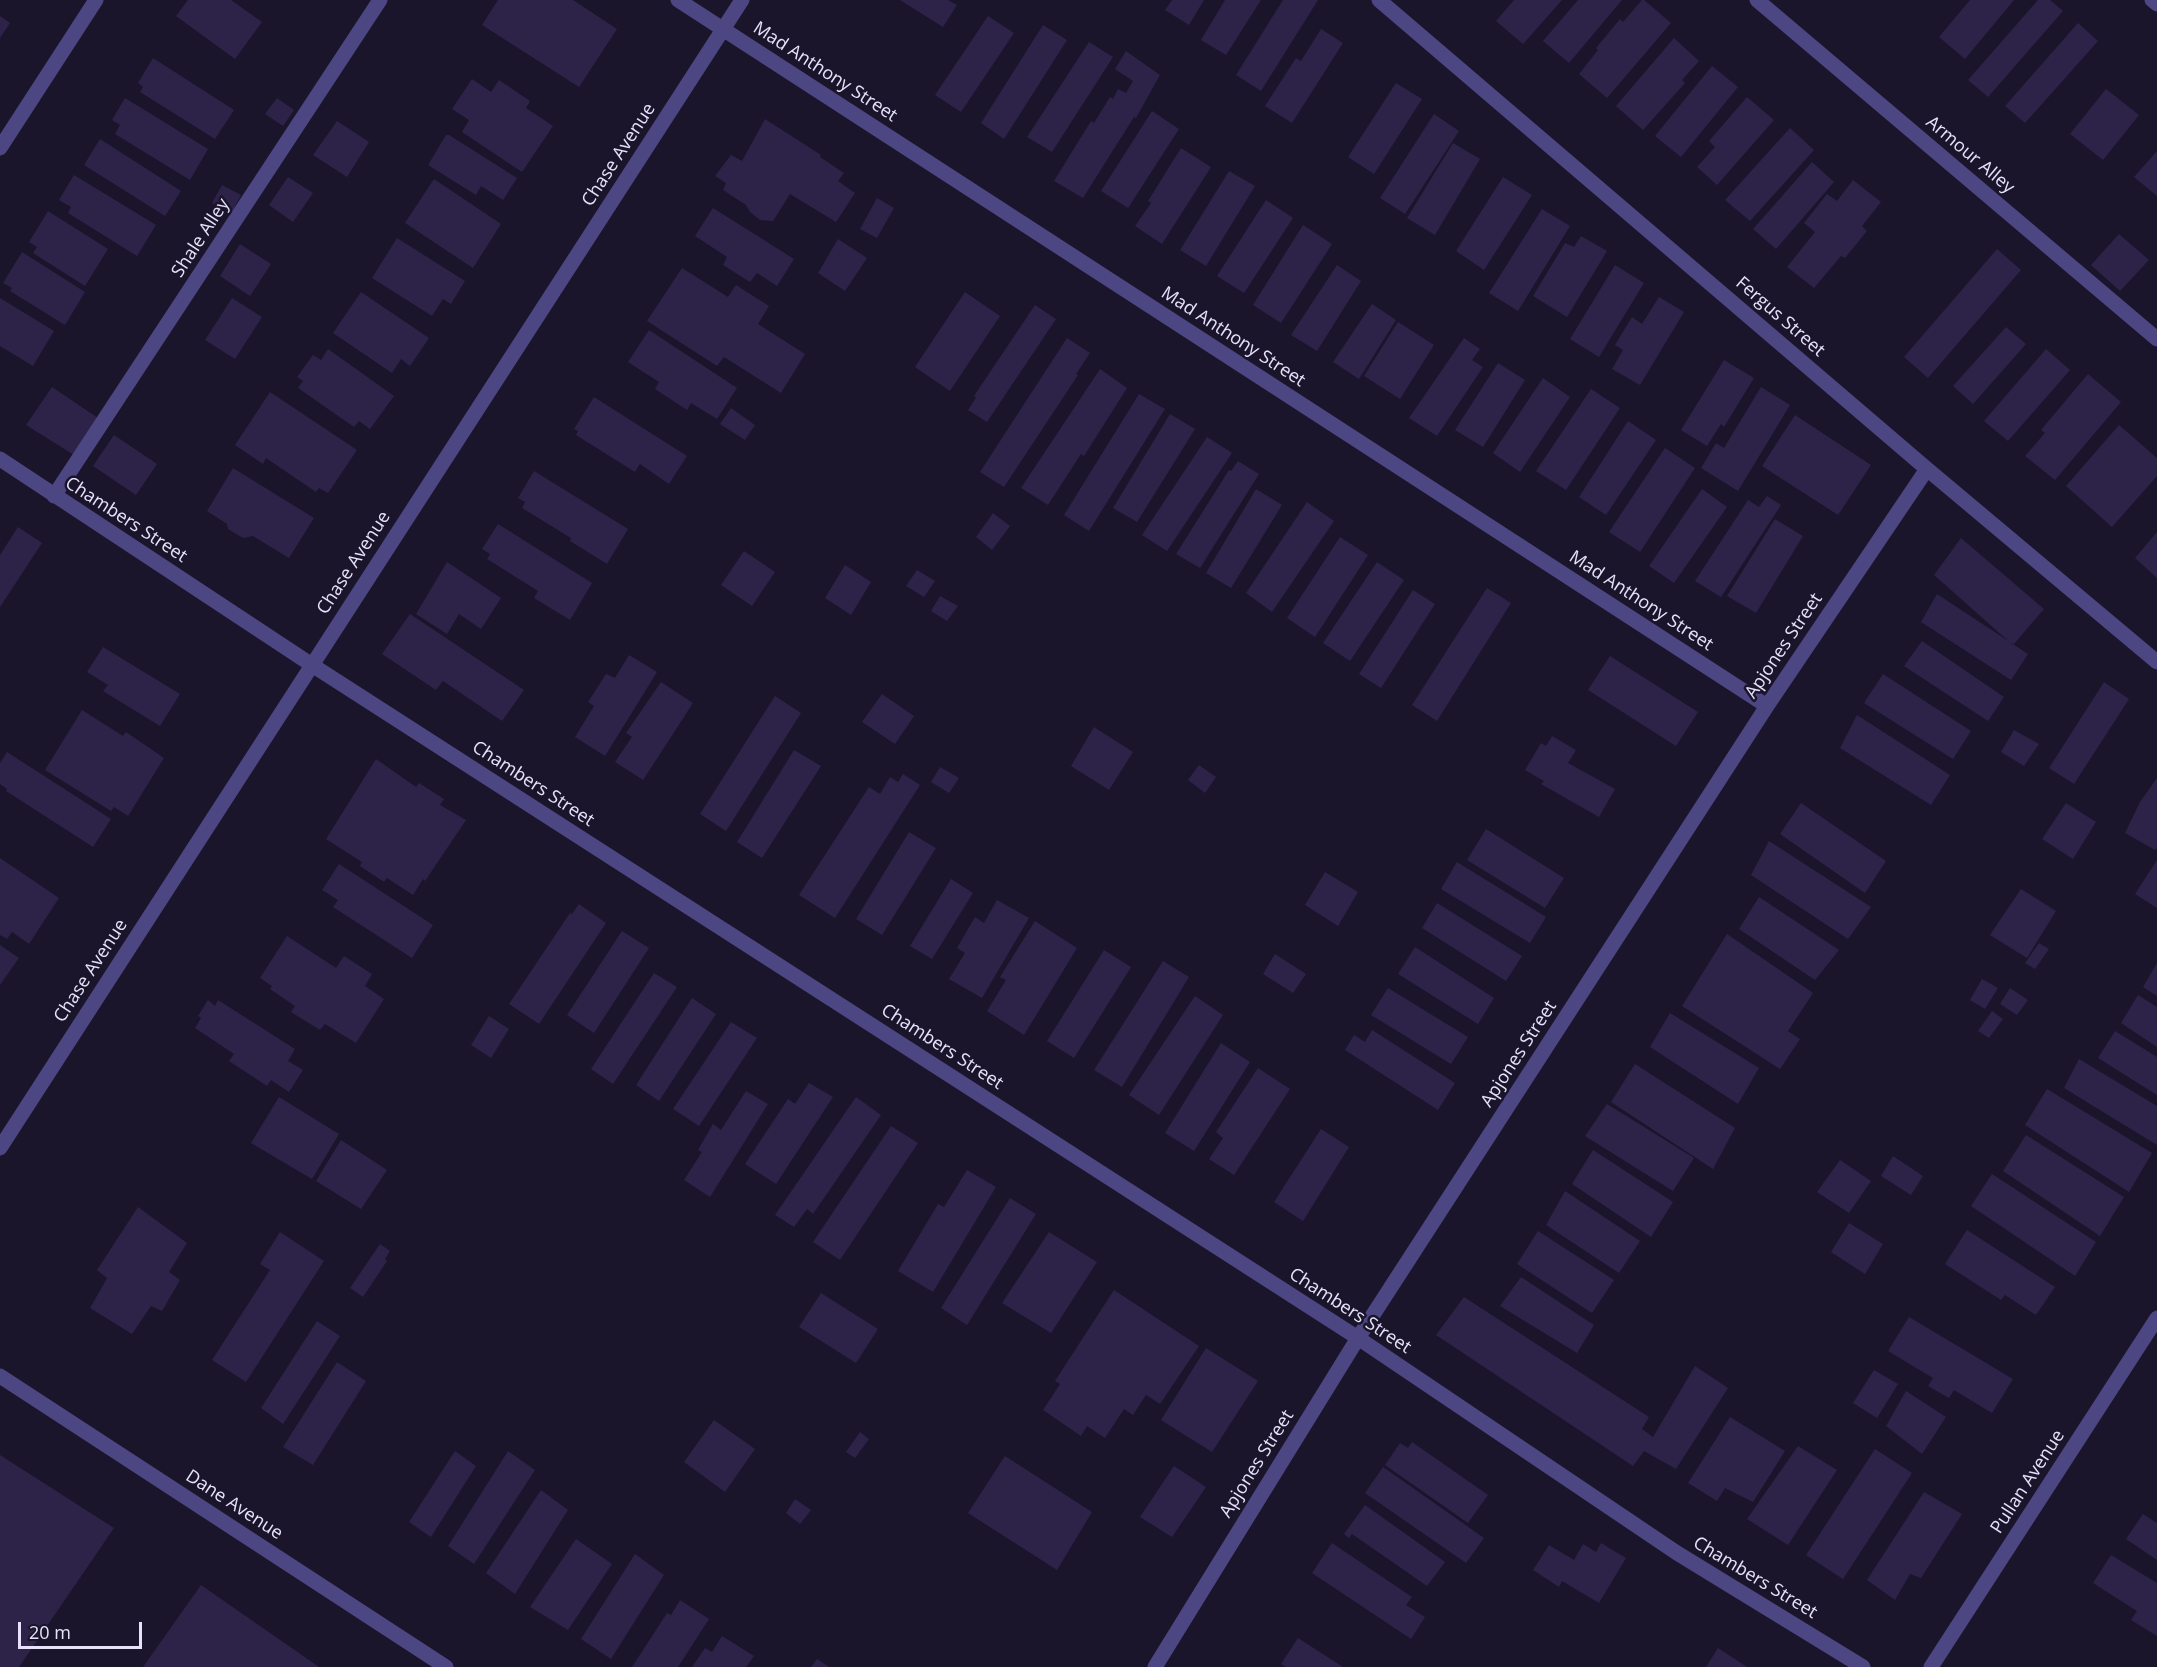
<!DOCTYPE html>
<style>
body{margin:0}
#map{position:relative;width:2157px;height:1667px;overflow:hidden;background:#1a152a;font-family:"Open Sans",sans-serif}
canvas{display:block}
.scale{position:absolute;left:18px;top:1622px;width:124px;height:27px;box-sizing:border-box;border:3px solid #e6e2fb;border-top:0;padding-left:8px;font-size:18px;line-height:21px;white-space:nowrap;color:#e6e2fb;-webkit-text-stroke:4px #1a152a;paint-order:stroke}
</style>
<div id="map">
<canvas width="2157" height="1667"></canvas>
<div class="scale">20 m</div>
</div>
<script>
const ctx = document.querySelector('canvas').getContext('2d');
ctx.lineJoin = 'round';
function paint(path, color) {
  ctx.fillStyle = color;
  ctx.fill(path, 'evenodd');
}
function shape(rows) {
  const path = new Path2D();
  for (const r of rows) {
    path.moveTo(r[0], r[1]);
    for (let i = 2; i < r.length; i += 2) path.lineTo(r[i], r[i + 1]);
  }
  return path;
}
function strokePath(path, color, width, dash) {
  ctx.strokeStyle = color;
  ctx.lineWidth = width;
  ctx.lineCap = dash ? 'butt' : 'round';
  ctx.setLineDash(dash || []);
  ctx.stroke(path);
}
function write(font, color, halo, rows, align = 'center') {
  ctx.font = font + ' "Open Sans",sans-serif';
  ctx.lineWidth = 5;
  ctx.setLineDash([]);
  ctx.textBaseline = 'middle';
  ctx.strokeStyle = halo;
  ctx.fillStyle = color;
  for (const [text, x, y, turn = 0] of rows) {
    ctx.save();
    ctx.translate(x, y);
    ctx.rotate((+turn || 0) * Math.PI / 180);
    ctx.textAlign = isNaN(turn) ? turn : align;
    if (halo) ctx.strokeText(text, 0, 0);
    ctx.fillText(text, 0, 0);
    ctx.restore();
  }
}
const building = shape([
 [188,0,231,0,262,22,235,59,176,16],
 [498,0,573,0,617,29,579,87,482,25],
 [900,0,948,0,957,5,943,27],
 [1172,0,1204,0,1189,25,1165,10],
 [1225,0,1261,0,1226,55,1201,40],
 [1283,0,1318,0,1261,91,1236,75],
 [1514,0,1562,0,1523,44,1496,21],
 [1578,0,1622,0,1569,63,1543,41],
 [1642,0,1644,0,1671,23,1607,98,1579,74,1598,50,1596,48,1620,19,1623,22],
 [1970,0,2014,0,1965,59,1939,37],
 [2038,0,2050,0,2063,11,1988,97,1968,80],
 [0,16,10,23,0,38],
 [988,16,1014,33,961,112,935,95],
 [2078,23,2098,41,2025,123,2005,106],
 [1043,25,1067,40,1004,139,981,123],
 [1321,29,1343,43,1292,123,1265,106,1296,58,1301,61],
 [1674,38,1699,61,1682,80,1685,83,1643,130,1616,106],
 [1089,42,1113,57,1052,152,1027,137],
 [1126,51,1160,75,1136,118,1134,117,1083,198,1054,181,1091,121,1094,123,1110,97,1113,99,1118,89,1126,93,1133,81,1115,69],
 [153,58,234,110,215,139,140,92,143,87,138,83],
 [1712,66,1738,87,1681,157,1655,136],
 [472,79,491,92,499,80,530,101,526,108,553,126,522,172,462,132,469,120,452,109],
 [1396,83,1422,99,1374,174,1348,157],
 [2106,89,2139,115,2103,160,2070,134],
 [1747,97,1774,120,1717,185,1697,167,1715,147,1709,141],
 [125,98,208,149,190,180,115,134,120,125,112,120],
 [277,98,294,110,283,126,265,114],
 [1152,111,1179,129,1128,208,1101,191],
 [1434,114,1459,131,1405,214,1380,198],
 [765,119,821,155,820,157,844,173,838,181,855,193,836,222,790,194,773,221,760,220,750,212,746,205,723,190,726,183,715,176,731,155,742,161],
 [337,121,369,142,347,177,313,155],
 [1790,128,1814,150,1750,221,1725,200],
 [446,135,449,135,517,178,503,200,481,186,476,195,428,165],
 [100,139,181,191,165,216,84,165],
 [1453,143,1480,159,1435,235,1407,218],
 [1181,148,1211,167,1162,244,1135,226,1151,203,1148,201],
 [2157,151,2157,196,2134,177],
 [1812,162,1834,182,1776,249,1753,229],
 [1229,171,1255,186,1206,266,1180,250],
 [74,175,156,225,137,256,68,213,71,207,59,200],
 [288,177,313,193,293,222,269,205],
 [1503,177,1532,195,1484,270,1456,251],
 [434,179,501,224,473,268,405,223],
 [1853,180,1881,202,1862,226,1867,231,1845,258,1841,256,1814,288,1787,267,1815,232,1804,223,1827,194,1837,201],
 [222,185,241,195,231,214,212,203],
 [877,198,894,208,877,238,860,229],
 [1266,200,1293,218,1244,293,1217,276],
 [713,208,794,259,777,286,757,273,750,282,723,265,727,257,695,236],
 [1542,209,1570,226,1518,311,1489,293],
 [48,211,108,249,85,286,33,253,37,247,29,242],
 [1303,225,1332,244,1281,323,1253,305],
 [2119,234,2149,260,2120,291,2091,265],
 [1581,236,1607,251,1567,317,1533,296,1565,243,1574,247],
 [397,238,465,281,451,304,443,299,432,316,372,278],
 [838,239,867,258,845,291,818,273],
 [240,244,271,264,250,296,220,276],
 [1997,249,2021,270,1928,378,1904,357],
 [22,252,85,292,65,325,10,291,12,288,3,283],
 [1337,265,1361,281,1317,351,1291,335],
 [1615,265,1644,283,1599,357,1570,339],
 [682,268,728,297,736,285,769,306,758,324,805,354,781,393,724,357,717,366,647,321],
 [361,292,429,338,410,366,401,359,392,373,333,333],
 [965,292,1000,316,950,391,915,367],
 [1659,297,1684,312,1640,385,1612,369,1623,350,1615,345,1632,317,1642,324],
 [0,298,54,331,33,366,0,346],
 [232,298,262,317,235,359,205,340],
 [1372,304,1396,320,1359,379,1333,362],
 [1035,305,1056,319,987,422,968,410,976,398,974,396],
 [1398,322,1434,345,1400,399,1364,376],
 [2006,327,2026,344,1973,404,1953,386],
 [649,330,737,388,717,419,691,403,687,410,655,389,659,382,628,362],
 [1067,338,1090,353,1076,374,1078,375,1004,487,980,472],
 [1464,338,1480,349,1472,360,1483,367,1437,436,1409,418],
 [328,349,394,396,370,429,359,421,354,427,298,388,303,381,297,377,313,355,321,360],
 [2046,349,2070,370,2008,441,1984,421],
 [1724,360,1754,378,1724,427,1721,424,1707,446,1681,430],
 [1498,363,1525,380,1483,447,1455,430],
 [1100,369,1127,388,1084,456,1081,454,1048,505,1021,488],
 [2088,374,2121,402,2055,480,2025,456,2045,433,2041,430],
 [1543,378,1570,397,1520,472,1493,453],
 [52,387,98,418,74,455,26,425],
 [1761,387,1790,405,1738,491,1701,468,1716,443,1724,448],
 [1591,389,1620,408,1566,490,1536,471],
 [270,392,357,450,328,493,319,488,316,492,266,458,263,464,235,445],
 [1139,394,1165,409,1089,531,1064,515],
 [594,397,687,456,669,484,640,464,635,472,576,435,578,431,574,429],
 [731,408,755,425,745,440,720,424],
 [1170,414,1195,429,1137,522,1113,508],
 [1795,415,1871,465,1838,515,1762,466],
 [1628,421,1656,440,1606,515,1579,497],
 [2119,425,2157,458,2157,476,2112,527,2066,486],
 [114,435,157,464,136,495,93,466],
 [1207,437,1232,453,1167,551,1142,535],
 [1665,448,1695,468,1640,552,1609,532],
 [1238,461,1259,474,1200,568,1176,554,1229,470,1231,471],
 [233,468,314,518,289,558,253,536,243,538,228,529,227,524,207,511],
 [534,471,628,529,607,564,570,541,571,538,522,508,525,502,518,498],
 [1256,489,1282,505,1231,588,1206,573],
 [1702,489,1727,507,1674,583,1649,566],
 [1767,496,1781,505,1721,597,1695,581,1748,500,1759,507],
 [1307,502,1334,521,1272,612,1246,593],
 [993,513,1010,526,992,550,976,537],
 [1775,519,1803,536,1756,613,1727,596],
 [498,524,592,583,570,620,534,598,538,591,487,559,490,554,482,549],
 [18,527,42,543,0,607,0,555],
 [2157,532,2157,578,2135,558],
 [1340,537,1368,555,1315,637,1287,618],
 [1961,538,2044,609,2013,645,1934,575],
 [744,551,775,572,752,606,721,585],
 [447,562,501,598,481,629,459,614,447,634,416,614],
 [1377,562,1404,580,1350,661,1323,643],
 [845,565,871,582,851,615,825,598],
 [917,570,935,581,924,597,906,586],
 [1487,588,1511,603,1437,721,1412,705],
 [1413,590,1435,604,1381,688,1359,674],
 [1937,594,2028,654,2011,680,1921,622],
 [940,596,958,606,947,621,931,611],
 [410,614,524,690,502,721,443,681,436,690,382,654],
 [1922,641,2004,697,1988,721,1904,666],
 [103,647,180,694,160,726,103,691,108,685,87,672],
 [629,655,657,672,605,756,575,737,594,706,588,702,606,674,615,678],
 [1610,656,1698,712,1676,746,1588,690],
 [1883,674,1971,731,1953,759,1864,703],
 [661,682,693,703,643,780,615,762,632,737,626,733],
 [2104,682,2129,699,2074,784,2049,768],
 [882,694,914,716,895,744,862,722],
 [775,696,801,713,726,831,700,814],
 [82,710,123,736,126,732,164,758,128,816,114,807,111,811,45,770],
 [1857,715,1950,775,1931,805,1840,748],
 [1094,727,1133,752,1109,790,1071,766],
 [2014,730,2039,744,2024,766,2001,752],
 [1552,736,1576,750,1568,763,1615,789,1599,817,1541,784,1544,781,1525,770,1541,743,1546,746],
 [794,750,821,766,762,858,737,842],
 [7,752,111,819,93,847,6,791,7,789,0,784,0,763],
 [376,759,416,787,419,783,444,799,440,805,466,820,425,881,423,879,413,895,387,878,384,882,360,866,362,862,326,839],
 [1199,765,1216,777,1205,793,1188,780],
 [940,767,959,778,949,793,931,782],
 [903,774,920,785,835,918,799,895,869,787,880,794,890,777,898,782],
 [2157,778,2157,848,2155,850,2125,833,2140,802],
 [1801,803,1886,861,1865,893,1780,834],
 [2066,803,2096,822,2073,859,2042,839],
 [1486,829,1564,878,1545,908,1467,860],
 [909,832,936,848,882,935,856,919],
 [1769,841,1871,907,1848,939,1751,875],
 [0,858,59,898,29,944,12,932,7,939,0,935],
 [2157,860,2157,908,2135,894],
 [1457,862,1546,917,1530,943,1441,889],
 [339,864,433,925,412,958,333,907,338,900,322,890],
 [1325,872,1358,892,1338,926,1305,905],
 [951,879,973,893,932,959,910,946],
 [2021,889,2056,911,2027,958,1990,935],
 [1759,897,1839,950,1815,980,1739,929],
 [997,900,1029,918,982,998,949,979,965,953,957,948,975,917,984,923],
 [1437,903,1522,956,1506,981,1422,928],
 [579,904,606,923,539,1024,509,1004,570,913,572,914],
 [1035,921,1077,948,1024,1035,987,1011,1006,980,1000,977],
 [622,931,649,948,594,1033,567,1015],
 [1727,934,1813,993,1788,1031,1800,1039,1780,1069,1682,1006],
 [287,936,336,968,344,956,372,974,365,986,384,999,356,1043,325,1024,320,1030,291,1012,295,1006,270,989,272,986,260,978],
 [2039,943,2049,949,2035,969,2025,963],
 [0,945,19,958,0,985],
 [1415,947,1494,998,1478,1024,1398,974],
 [1104,950,1131,967,1074,1058,1047,1041],
 [1275,954,1306,974,1293,993,1263,974],
 [1163,961,1189,977,1122,1087,1094,1070],
 [2157,963,2157,996,2143,987],
 [654,973,677,987,613,1084,591,1069],
 [1982,979,1998,988,1985,1009,1970,1000],
 [1388,988,1468,1037,1451,1064,1371,1015],
 [2010,988,2028,1000,2017,1015,2000,1004],
 [2138,995,2157,1007,2157,1047,2121,1023],
 [1195,996,1223,1015,1159,1115,1129,1095],
 [692,998,716,1014,659,1101,636,1085],
 [208,1000,215,1006,218,1000,295,1049,288,1061,303,1070,289,1092,271,1080,267,1086,229,1061,234,1054,195,1028,201,1018,198,1016],
 [1992,1011,2003,1019,1989,1038,1978,1031],
 [1670,1013,1759,1068,1738,1104,1650,1047],
 [489,1016,509,1029,491,1058,471,1045],
 [731,1022,757,1038,699,1126,673,1109],
 [1372,1030,1455,1083,1438,1110,1345,1050,1354,1035,1365,1042],
 [2115,1031,2157,1057,2157,1095,2098,1058],
 [1221,1043,1250,1062,1194,1151,1165,1133],
 [2079,1059,2157,1106,2157,1145,2064,1088],
 [1635,1064,1735,1128,1713,1169,1611,1102],
 [1258,1068,1290,1089,1234,1175,1209,1159,1223,1138,1216,1132],
 [809,1083,833,1097,776,1184,745,1164,788,1099,795,1104],
 [2047,1089,2152,1153,2129,1192,2025,1125],
 [746,1091,768,1104,710,1197,684,1180,702,1152,698,1150,713,1124,721,1130],
 [279,1097,339,1134,312,1179,251,1143],
 [856,1097,881,1115,813,1214,807,1209,794,1227,775,1215],
 [1607,1104,1694,1158,1673,1191,1585,1136],
 [891,1126,918,1143,840,1260,813,1242],
 [1321,1129,1349,1147,1303,1221,1274,1202],
 [2026,1135,2124,1197,2100,1236,2003,1171],
 [341,1140,387,1170,361,1209,316,1181],
 [1593,1150,1673,1202,1651,1237,1572,1184],
 [1893,1156,1923,1176,1911,1195,1881,1176],
 [1840,1160,1871,1181,1849,1213,1817,1192],
 [967,1170,996,1187,933,1292,898,1271,938,1204,944,1207],
 [1992,1174,2096,1242,2075,1276,1971,1206],
 [1565,1191,1640,1241,1619,1273,1546,1225],
 [1010,1198,1036,1214,967,1325,941,1308],
 [138,1207,187,1243,169,1272,180,1280,162,1311,151,1306,132,1334,90,1308,107,1278,97,1270],
 [1849,1223,1883,1244,1865,1274,1831,1252],
 [1967,1230,2055,1287,2036,1315,2005,1295,2001,1300,1945,1264],
 [1538,1231,1614,1280,1592,1313,1517,1264],
 [280,1232,324,1261,246,1382,212,1360,270,1270,260,1264],
 [1049,1232,1097,1262,1051,1333,1002,1303],
 [380,1244,390,1251,385,1259,387,1261,363,1297,350,1288],
 [1521,1277,1594,1325,1577,1353,1500,1306],
 [1114,1290,1199,1346,1160,1404,1146,1395,1133,1415,1124,1409,1105,1438,1087,1426,1081,1436,1043,1410,1060,1384,1055,1381],
 [821,1293,878,1329,856,1363,799,1327],
 [1464,1297,1649,1417,1642,1429,1653,1437,1695,1366,1728,1388,1676,1469,1644,1451,1633,1466,1436,1335],
 [1909,1317,2013,1379,1992,1413,1954,1390,1949,1398,1928,1386,1933,1378,1888,1351],
 [317,1321,340,1336,283,1424,261,1408],
 [1206,1348,1258,1381,1212,1452,1161,1420],
 [337,1362,366,1381,313,1465,283,1447],
 [1874,1370,1898,1384,1877,1418,1853,1403],
 [1906,1391,1946,1417,1922,1454,1886,1426],
 [1730,1417,1785,1451,1753,1502,1725,1488,1717,1501,1688,1483],
 [714,1420,755,1449,725,1492,684,1462],
 [860,1432,869,1439,855,1458,846,1452],
 [1412,1442,1488,1495,1468,1523,1385,1465,1400,1443,1408,1448],
 [1798,1446,1837,1470,1788,1545,1747,1519],
 [1875,1449,1912,1473,1843,1579,1806,1555],
 [455,1451,476,1466,431,1537,409,1522],
 [508,1451,535,1470,474,1564,448,1546],
 [0,1455,114,1528,19,1667,0,1667],
 [1005,1456,1092,1512,1057,1570,968,1513],
 [1174,1466,1206,1487,1172,1537,1140,1517],
 [1383,1467,1484,1538,1466,1563,1365,1493],
 [541,1490,568,1510,515,1594,486,1573],
 [1924,1492,1962,1514,1921,1578,1910,1574,1895,1600,1867,1580],
 [795,1499,811,1510,800,1524,786,1513],
 [1365,1505,1445,1562,1427,1586,1352,1534,1349,1538,1344,1534],
 [2143,1514,2157,1523,2157,1560,2126,1539],
 [576,1539,612,1564,568,1630,530,1607],
 [1332,1543,1412,1597,1406,1605,1425,1617,1411,1639,1312,1573],
 [1601,1543,1626,1558,1599,1603,1562,1581,1559,1587,1533,1570,1549,1545,1574,1560,1583,1544,1596,1552],
 [635,1554,664,1575,611,1659,581,1639],
 [2111,1555,2157,1583,2157,1636,2131,1620,2137,1611,2093,1583],
 [201,1585,319,1667,143,1667],
 [680,1600,709,1619,678,1667,632,1667,667,1613,671,1615],
 [722,1636,754,1656,746,1667,692,1667,705,1648,712,1652],
 [1298,1638,1343,1667,1286,1667,1281,1664],
 [1718,1648,1747,1667,1706,1667],
 [817,1659,829,1667,811,1667]
]);
const minor = shape([
 [678,0,1767,706],
 [1379,0,1927,469,2157,662],
 [1757,0,2157,339],
 [2152,0,2157,4],
 [0,148,96,0],
 [0,459,312,665,1358,1338,1677,1553,1863,1667],
 [54,496,380,0],
 [0,1148,742,0],
 [0,1376,446,1667],
 [1155,1667,1358,1338,1767,706,1927,469],
 [1931,1667,2157,1318]
]);
const streetNames = [
 ["Mad Anthony Street",825,72,33],
 ["Chase Avenue",619,155,-57],
 ["Armour Alley",1970,155,40],
 ["Shale Alley",201,238,-57],
 ["Fergus Street",1780,317,41],
 ["Mad Anthony Street",1233,337,33],
 ["Chambers Street",126,520,33],
 ["Chase Avenue",354,563,-57],
 ["Mad Anthony Street",1641,601,33],
 ["Apjones Street",1784,646,-56],
 ["Chambers Street",533,784,33],
 ["Chase Avenue",91,971,-57],
 ["Chambers Street",942,1047,33],
 ["Apjones Street",1519,1054,-57],
 ["Chambers Street",1350,1311,33],
 ["Apjones Street",1257,1464,-58],
 ["Pullan Avenue",2028,1482,-57],
 ["Dane Avenue",234,1505,33],
 ["Chambers Street",1755,1578,31]
];
paint(building, '#2d2349');
strokePath(minor, '#4c4683', 15);
write('18px', '#e6e2fb', '#1a152a', streetNames);
</script>
